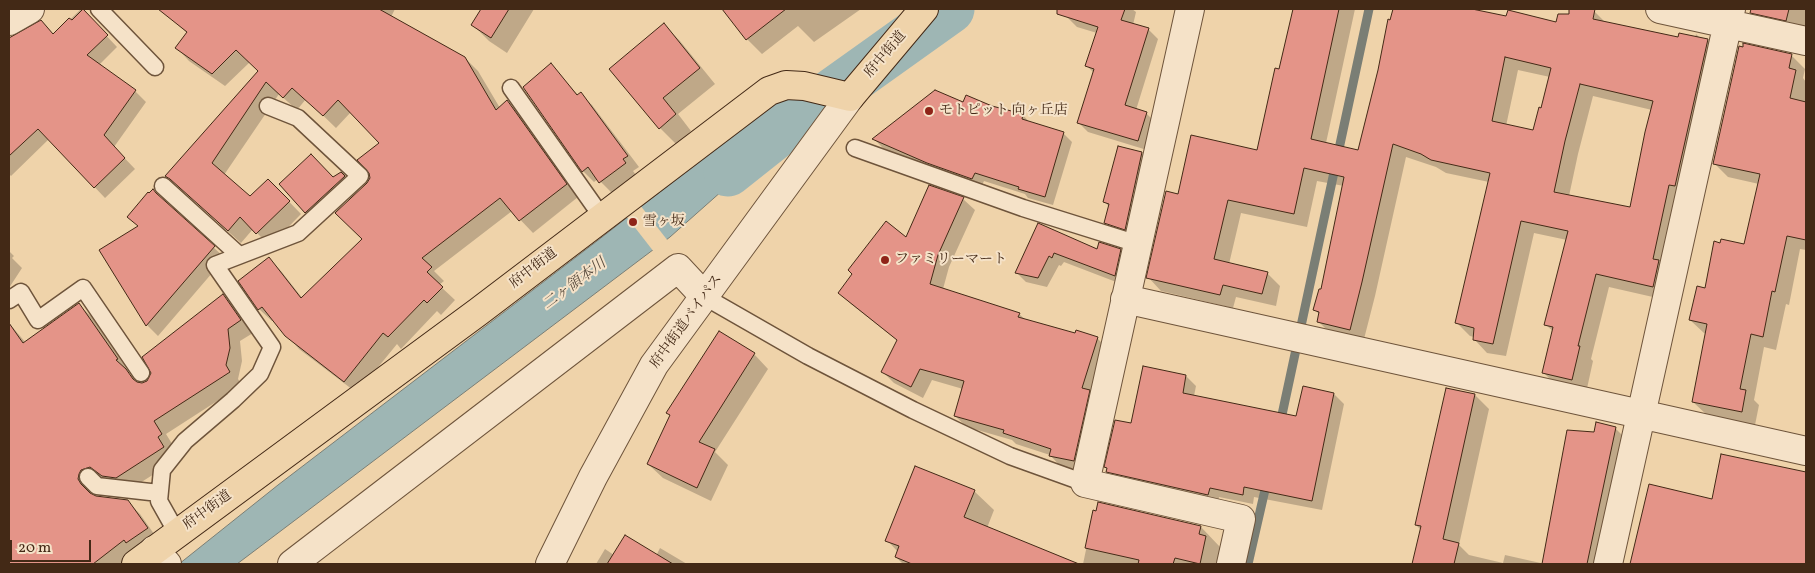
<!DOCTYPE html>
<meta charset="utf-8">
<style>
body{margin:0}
#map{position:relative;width:1815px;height:573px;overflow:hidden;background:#efd3aa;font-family:Vollkorn,serif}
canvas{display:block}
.frame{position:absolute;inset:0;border:10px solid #432916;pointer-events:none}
.scale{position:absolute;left:10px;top:540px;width:81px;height:22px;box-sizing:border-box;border:2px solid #432916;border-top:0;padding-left:6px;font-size:15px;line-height:18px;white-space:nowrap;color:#432916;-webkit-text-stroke:4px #f5e2c8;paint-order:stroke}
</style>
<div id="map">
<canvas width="1815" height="573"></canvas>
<div class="frame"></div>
<div class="scale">20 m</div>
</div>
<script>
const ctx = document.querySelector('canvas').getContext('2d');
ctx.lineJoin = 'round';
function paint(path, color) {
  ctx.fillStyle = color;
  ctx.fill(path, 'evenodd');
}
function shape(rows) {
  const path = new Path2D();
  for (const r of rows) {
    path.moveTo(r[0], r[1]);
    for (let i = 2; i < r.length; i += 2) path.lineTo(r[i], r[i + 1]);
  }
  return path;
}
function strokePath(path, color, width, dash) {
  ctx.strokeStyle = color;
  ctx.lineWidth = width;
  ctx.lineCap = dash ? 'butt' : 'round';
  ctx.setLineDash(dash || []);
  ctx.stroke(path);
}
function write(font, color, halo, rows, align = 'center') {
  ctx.font = font + ' Vollkorn,"Noto Serif JP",serif';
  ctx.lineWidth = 4;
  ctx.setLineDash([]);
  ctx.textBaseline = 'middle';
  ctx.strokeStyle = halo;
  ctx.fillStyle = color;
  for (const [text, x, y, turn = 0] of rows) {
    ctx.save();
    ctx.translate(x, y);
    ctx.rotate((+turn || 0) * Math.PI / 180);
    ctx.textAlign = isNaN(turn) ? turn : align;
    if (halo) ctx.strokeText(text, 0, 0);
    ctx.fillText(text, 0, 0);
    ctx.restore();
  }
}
const water = shape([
 [765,110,784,136,670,237,237,564,179,564,278,485,597,241,765,110]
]);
const pier = shape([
 [640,205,668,241,654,252,626,216]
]);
const shadow = shape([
 [81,9,117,47,99,65,135,91,146,102,114,147,135,169,105,198,49,139,11,176,9,174,9,38,41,21,54,35],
 [169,9,395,9,391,17,465,58,478,71,500,108,507,102,520,114,578,197,533,233,512,211,434,271,444,281,439,285,455,300,441,315,437,311,401,349,397,344,357,393,299,349,274,320,272,321,259,309,269,259,281,271,303,299,363,239,368,184,381,143,351,112,336,128,306,99,297,110,279,94,224,175,250,198,268,180,301,214,270,246,253,229,241,243,166,176,259,71,250,62,225,86,189,61,177,48,187,33,166,14,170,10],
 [483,9,534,9,507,53,489,41,473,25],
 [723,9,861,9,814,42,798,26,762,54,747,39],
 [1070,9,1132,9,1136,12,1133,25,1148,29,1158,39,1136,110,1146,113,1156,123,1147,150,1088,132,1078,122,1094,73,1087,66,1097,33,1077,27,1067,17],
 [1294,9,1355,9,1326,143,1359,151,1394,9,1467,9,1507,18,1557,23,1570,15,1570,9,1586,9,1594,11,1606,23,1679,39,1695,38,1696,34,1701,39,1708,40,1721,54,1666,300,1609,287,1591,359,1593,361,1586,393,1557,386,1544,373,1554,332,1546,325,1567,240,1534,233,1506,356,1487,353,1474,339,1474,337,1470,336,1457,323,1489,182,1446,173,1436,167,1406,157,1375,296,1363,343,1332,335,1318,321,1320,315,1315,310,1322,291,1344,186,1317,181,1307,227,1241,213,1229,264,1267,273,1280,286,1276,306,1236,297,1233,308,1161,291,1148,277,1179,195,1258,152],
 [1518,70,1550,77,1542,109,1534,132,1506,126],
 [1593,96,1652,110,1631,208,1569,196,1578,154],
 [1752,9,1806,9,1806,33,1763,24,1751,12],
 [664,25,680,41,715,84,678,114,691,131,676,144,660,128],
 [1791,55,1805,69,1803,78,1806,82,1805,103,1806,103,1806,250,1800,249,1789,305,1786,304,1776,350,1764,347,1754,400,1759,405,1755,425,1707,415,1693,402,1706,334,1704,333,1690,320,1706,289,1745,245,1759,184,1728,177,1714,163],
 [551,65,578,95,580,94,592,105,639,167,633,171,636,175,612,193,598,179,594,182,583,171],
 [964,104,992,107,1023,115,1030,123,1063,133,1072,142,1053,205,1028,198,1025,194,984,181,981,187,937,172,883,148,874,139],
 [1142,153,1153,164,1136,240,1117,234,1105,222,1109,207,1105,202],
 [341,173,356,188,317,223,306,212,334,179],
 [963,199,975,210,949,267,943,289,1019,314,1027,321,1076,335,1097,338,1109,350,1085,472,1062,468,1050,455,1016,444,1012,440,967,427,955,416,963,389,932,380,923,398,894,383,883,372,898,341,851,304,839,293,906,239],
 [164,202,225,258,158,336,147,325,101,251,139,227],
 [1039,225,1098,251,1120,250,1130,260,1124,285,1064,262,1061,266,1059,265,1047,287,1026,282,1017,273],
 [9,251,14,256,12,258,22,268,9,288],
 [223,295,235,308,253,333,240,341,242,361,238,379,242,385,166,434,174,447,176,460,129,490,90,488,92,496,127,501,140,514,159,541,137,552,122,564,9,564,9,323,26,343,79,305,92,317,129,372,128,373,141,384,148,382],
 [754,354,768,369,715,452,728,465,711,501,663,478,648,464],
 [1186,376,1196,386,1194,396,1297,418,1334,394,1344,404,1322,510,1254,497,1253,504,1219,497,1218,505,1118,482,1108,472,1108,469,1106,467,1132,425],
 [1447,389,1475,395,1489,409,1459,545,1469,555,1503,563,1505,555,1545,564,1413,564,1421,530,1416,525],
 [1615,428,1631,444,1606,564,1554,564,1545,555,1595,433],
 [1722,456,1806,474,1806,564,1631,564,1650,485,1713,500],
 [974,491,994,510,987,528,1078,564,903,564,896,557,898,552,887,540],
 [1094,512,1201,527,1220,547,1219,551,1225,557,1224,564,1083,564],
 [660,548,687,564,596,564,605,549,614,555,656,556]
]);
const stream = shape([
 [1280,424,1369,9],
 [1248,564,1267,481]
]);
const river = shape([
 [728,172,786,126,950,9]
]);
const building = shape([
 [83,9,108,35,87,55,136,90,104,135,125,158,94,188,38,129,9,156,9,38,41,20,53,34,69,18,72,20,83,9],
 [158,9,379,9,465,57,496,110,507,100,567,184,519,221,500,198,422,258,432,267,427,272,443,287,427,303,424,300,388,337,383,333,344,382,285,336,262,307,258,310,238,281,269,257,301,298,362,239,335,213,367,183,370,178,369,173,357,160,379,143,338,100,323,116,292,88,283,98,266,82,212,163,250,196,268,179,290,201,256,234,240,217,228,231,170,179,165,176,258,71,236,50,212,74,175,48,187,32,158,9],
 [481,9,509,9,491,38,471,25,481,9],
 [722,9,786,9,746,40,722,9],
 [1057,9,1125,9,1121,20,1149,28,1125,105,1147,112,1138,141,1077,123,1094,69,1085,66,1098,27,1057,14,1057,9],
 [1293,9,1339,9,1311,139,1358,150,1378,70,1388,19,1390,20,1393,9,1472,9,1506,16,1508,10,1556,22,1558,14,1569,14,1569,9,1595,9,1593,19,1678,37,1679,33,1708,39,1675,186,1669,185,1653,259,1659,260,1653,287,1596,274,1578,346,1580,346,1572,380,1542,373,1553,327,1544,325,1568,231,1521,221,1493,344,1473,340,1474,328,1455,323,1490,173,1431,160,1421,154,1393,144,1362,282,1350,330,1317,322,1319,312,1313,310,1319,289,1321,289,1344,177,1304,168,1294,214,1228,200,1214,259,1268,272,1262,294,1223,285,1220,295,1146,278,1166,191,1178,194,1191,135,1257,150,1275,68,1279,69,1293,9],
 [1505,57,1551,68,1541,108,1539,107,1533,130,1492,121,1505,57],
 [1580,84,1653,101,1645,132,1630,207,1554,192,1565,141,1580,84],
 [1751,9,1789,9,1786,21,1750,13,1751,9],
 [664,23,700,68,663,98,676,114,659,129,609,69,664,23],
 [1743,43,1792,54,1789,68,1796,70,1790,98,1806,102,1806,240,1787,236,1775,292,1772,291,1763,337,1751,334,1740,389,1746,390,1742,412,1692,402,1707,324,1689,320,1697,286,1705,288,1714,241,1720,243,1721,239,1744,244,1760,174,1713,164,1739,46,1743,47,1743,43],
 [551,63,577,95,581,92,628,156,623,159,626,163,599,183,588,167,582,172,523,87,551,63],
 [935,90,963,102,966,95,992,106,1023,114,1022,119,1064,132,1045,197,1018,189,1019,187,975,173,972,179,927,163,872,139,935,90],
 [1118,146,1142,152,1125,230,1104,223,1109,204,1103,202,1118,146],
 [311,154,333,177,341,172,345,176,305,213,279,184,311,154],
 [929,185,964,197,938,255,930,284,1020,313,1018,317,1075,333,1076,330,1098,337,1082,388,1090,390,1074,461,1049,456,1051,449,1003,433,1004,430,954,416,964,381,920,369,911,387,881,372,897,340,838,293,852,274,848,270,886,221,906,237,929,185],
 [153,189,156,193,215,246,146,326,99,250,138,226,127,217,148,192,149,193,153,189],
 [1038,223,1097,249,1099,242,1121,249,1115,276,1054,253,1052,258,1049,256,1038,278,1015,273,1038,223],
 [223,294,241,320,228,329,230,348,226,365,230,372,154,421,162,434,158,437,164,447,116,478,102,476,90,467,81,470,79,474,78,479,81,484,90,493,96,496,128,500,148,528,126,543,124,540,93,564,9,564,9,323,23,343,79,303,118,359,116,360,126,369,133,379,137,382,142,383,147,381,151,373,142,357,223,294],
 [719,331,755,353,699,442,715,449,697,488,647,464,670,415,666,413,719,331],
 [1143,366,1186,375,1183,393,1296,416,1303,386,1334,393,1312,501,1244,487,1243,495,1210,488,1208,495,1106,472,1107,468,1104,467,1115,420,1131,423,1143,366],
 [1446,388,1475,394,1443,539,1459,543,1454,564,1412,564,1421,526,1415,525,1446,388],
 [1596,422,1616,427,1587,564,1542,564,1567,430,1594,432,1596,422],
 [1721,454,1806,472,1806,564,1630,564,1649,484,1712,499,1721,454],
 [915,466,975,490,964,517,1079,564,912,564,895,557,899,546,885,541,915,466],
 [1098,502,1201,526,1199,534,1206,536,1200,564,1175,558,1173,564,1138,564,1139,560,1085,548,1093,510,1096,511,1098,502],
 [625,535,673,564,607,564,625,535]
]);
const service = shape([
 [99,9,155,67],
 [511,88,602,217],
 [855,148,1023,208,1138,244],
 [163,186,239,255],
 [705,297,808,356,913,410,1010,456,1085,483],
 [9,300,21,292,38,320,83,288,141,373],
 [88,477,97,486,159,493],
 [177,533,159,501,162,470,185,441,233,400,260,374,272,347,215,265,298,233,360,176,298,118,268,106]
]);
const minor = shape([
 [1190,9,1085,483,1241,519,1231,564],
 [1660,9,1806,41],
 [9,21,30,9],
 [1125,299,1806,451],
 [154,550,167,564],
 [292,564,678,268,705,297],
 [1608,564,1731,9]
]);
const tertiary = shape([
 [550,564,593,477,654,365,850,97]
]);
const primary = shape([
 [136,564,478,312,769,91,786,85,804,86,850,97,924,9]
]);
const markers = [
 [929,111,5,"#8f2418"],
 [633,222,5,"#8f2418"],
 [885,260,5,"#8f2418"]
];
const streetNames = [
 ["府中街道",886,55,-50],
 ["府中街道",534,269,-38],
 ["府中街道バイパス",687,322,-54],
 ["府中街道",208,511,-36]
];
const poiNames = [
 ["モトピット 向ヶ丘店",939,111],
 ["雪ヶ坂",643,222],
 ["ファミリーマート",895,260]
];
const waterNames = [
 ["二ヶ領本川",575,285,-37]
];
paint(water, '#9eb6b4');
strokePath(water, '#7a7e75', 1);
paint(pier, '#efd3aa');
paint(shadow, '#0003');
strokePath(stream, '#7a7e75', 9);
strokePath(river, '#9eb6b4', 49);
paint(building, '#e49488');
strokePath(building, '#432916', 1);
strokePath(service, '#6e543b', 19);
strokePath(minor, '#6e543b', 30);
strokePath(tertiary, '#6e543b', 30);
strokePath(primary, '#432916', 30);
strokePath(service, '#f5e2c8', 16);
strokePath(minor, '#f5e2c8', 28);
strokePath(tertiary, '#f5e2c8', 28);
strokePath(primary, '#efd3aa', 28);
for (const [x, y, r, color] of markers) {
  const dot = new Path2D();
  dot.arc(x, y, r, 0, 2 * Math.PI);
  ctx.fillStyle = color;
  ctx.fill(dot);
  strokePath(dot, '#f5e2c8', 2);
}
write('14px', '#432916', '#f5e2c8', streetNames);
write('14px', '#432916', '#f5e2c8', poiNames, 'left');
write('italic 15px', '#5a4c3e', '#f5e2c8', waterNames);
</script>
